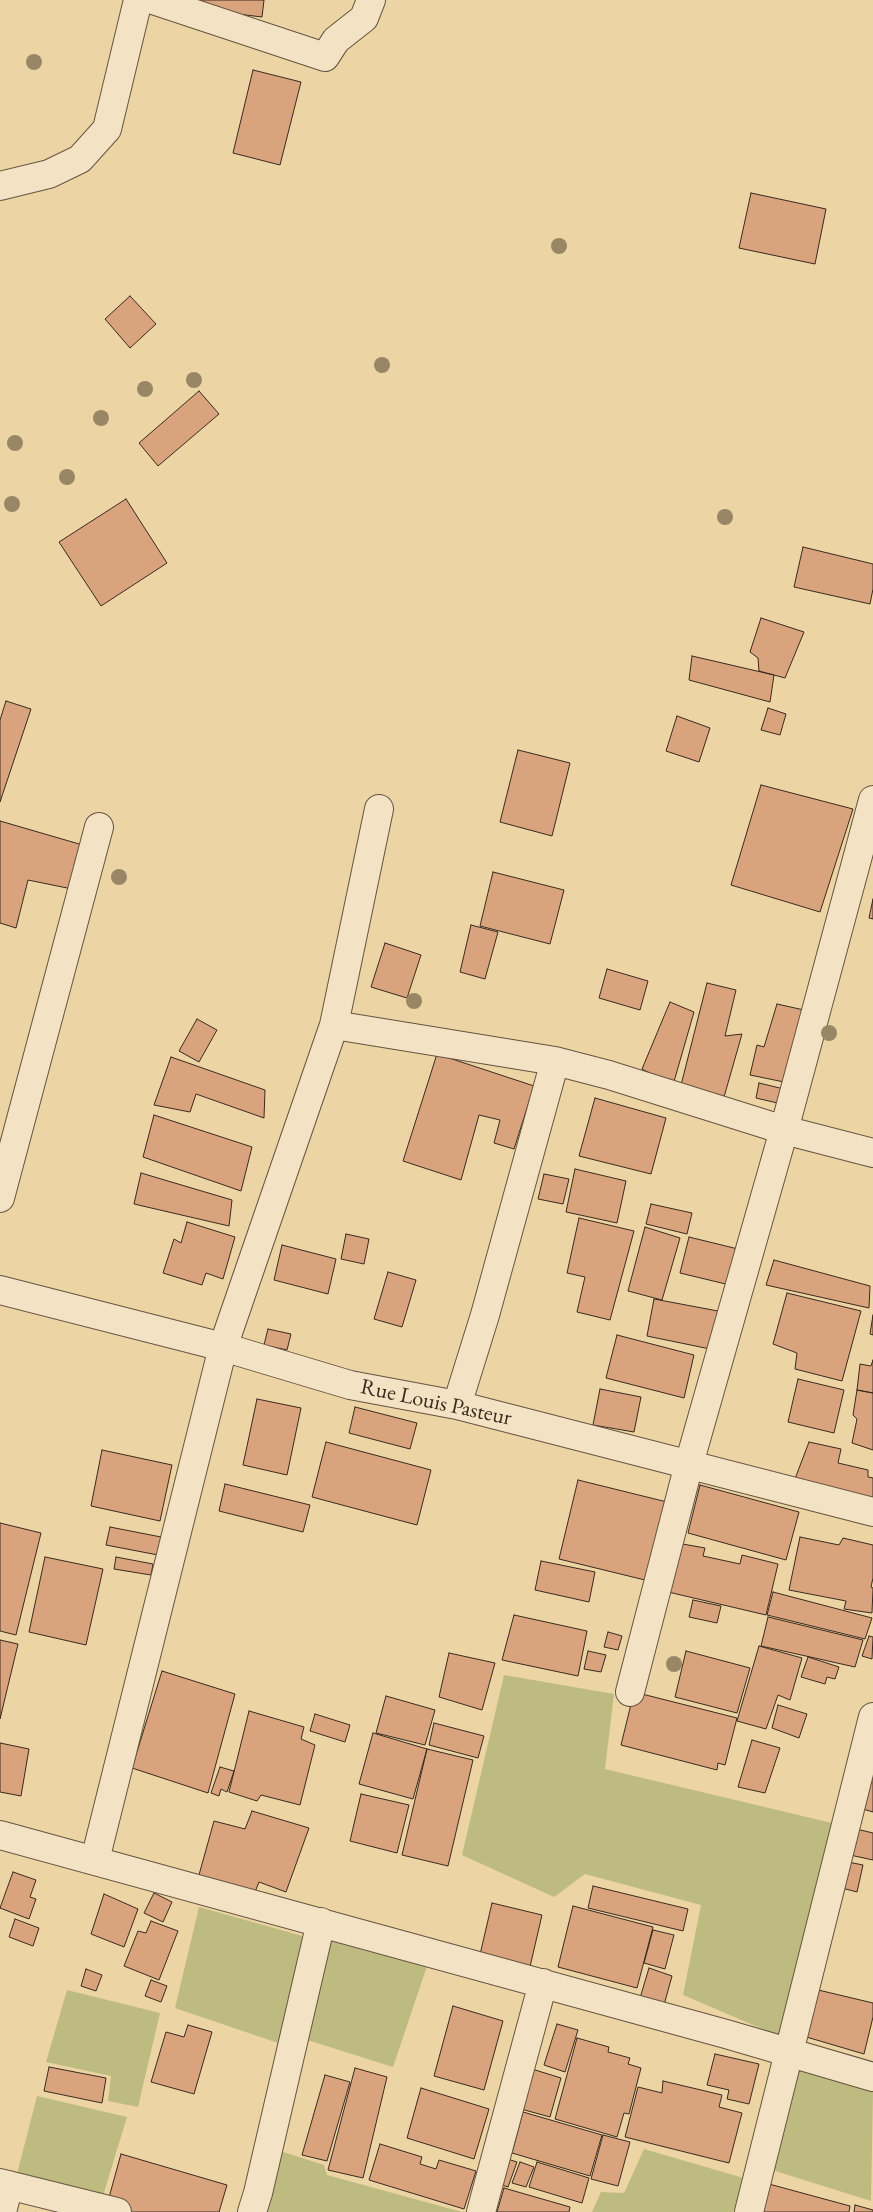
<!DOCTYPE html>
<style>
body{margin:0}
canvas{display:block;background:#ecd4a4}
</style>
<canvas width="873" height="2212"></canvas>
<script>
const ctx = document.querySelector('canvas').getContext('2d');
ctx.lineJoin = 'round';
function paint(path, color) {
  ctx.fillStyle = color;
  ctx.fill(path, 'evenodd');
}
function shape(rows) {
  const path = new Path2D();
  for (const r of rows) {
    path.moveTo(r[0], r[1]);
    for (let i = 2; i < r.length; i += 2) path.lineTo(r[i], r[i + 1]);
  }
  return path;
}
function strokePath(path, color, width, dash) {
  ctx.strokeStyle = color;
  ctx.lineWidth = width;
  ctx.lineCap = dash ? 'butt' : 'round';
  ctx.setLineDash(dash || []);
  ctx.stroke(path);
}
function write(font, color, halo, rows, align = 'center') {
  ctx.font = font + ' "EB Garamond",serif';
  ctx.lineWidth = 5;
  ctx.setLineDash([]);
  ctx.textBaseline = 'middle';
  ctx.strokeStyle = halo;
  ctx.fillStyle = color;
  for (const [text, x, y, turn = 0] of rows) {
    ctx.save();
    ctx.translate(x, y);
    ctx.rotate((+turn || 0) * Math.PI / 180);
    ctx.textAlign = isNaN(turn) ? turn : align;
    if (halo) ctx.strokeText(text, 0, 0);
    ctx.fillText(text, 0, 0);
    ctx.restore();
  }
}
const green = shape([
 [504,1675,614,1694,605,1769,832,1823,781,2037,683,1995,701,1905,585,1874,554,1897,462,1855],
 [199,1907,306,1937,278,2043,175,2008],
 [326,1937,427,1966,393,2067,304,2039],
 [67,1990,160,2013,138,2107,108,2101,111,2076,46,2062],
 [798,2067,873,2090,871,2201,769,2169],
 [37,2096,127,2117,101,2202,16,2178],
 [274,2149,324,2165,327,2175,462,2212,255,2212],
 [644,2149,747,2179,733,2212,592,2212,601,2192,624,2193]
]);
const building = shape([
 [190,0,264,0,262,17,189,8,190,0],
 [253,70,301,82,280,165,233,153,253,70],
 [751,193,826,209,815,264,739,248,751,193],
 [130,296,156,324,130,348,105,319,130,296],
 [199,391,219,414,158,466,139,443,199,391],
 [126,499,167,563,101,606,59,542,126,499],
 [803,547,873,564,873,589,870,604,794,587,803,547],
 [761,618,804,632,785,678,759,671,758,658,750,652,761,618],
 [692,656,774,675,770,702,689,680,692,656],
 [6,701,31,709,0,802,0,720,6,701],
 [768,708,786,714,780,735,761,730,768,708],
 [677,716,710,728,699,762,666,751,677,716],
 [518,750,570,763,552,836,500,822,518,750],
 [761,785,853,809,820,912,731,885,761,785],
 [0,821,86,846,72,889,28,880,16,928,0,923,0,821],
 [493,872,564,890,550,944,480,926,493,872],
 [873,899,873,919,869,918,873,899],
 [471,925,498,932,485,979,460,972,471,925],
 [385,943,421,955,407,998,371,987,385,943],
 [607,969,648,981,640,1010,599,998,607,969],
 [707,983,736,990,725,1036,742,1034,722,1104,680,1089,707,983],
 [670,1002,694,1012,673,1085,642,1069,670,1002],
 [777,1004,804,1010,789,1083,750,1075,757,1045,764,1047,777,1004],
 [197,1019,217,1030,199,1062,179,1051,197,1019],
 [437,1054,534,1086,514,1149,494,1143,500,1120,479,1115,461,1180,403,1161,437,1054],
 [171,1057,265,1090,264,1118,196,1094,190,1112,154,1105,171,1057],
 [759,1083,788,1090,786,1105,756,1098,759,1083],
 [595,1098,666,1118,651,1174,579,1156,595,1098],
 [154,1115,252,1147,241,1191,143,1157,154,1115],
 [575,1169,626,1181,617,1223,566,1212,575,1169],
 [141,1173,232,1200,229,1226,134,1204,141,1173],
 [544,1174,569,1179,563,1204,538,1199,544,1174],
 [651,1204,692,1213,687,1234,646,1224,651,1204],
 [579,1218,634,1231,610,1320,577,1312,585,1277,567,1273,579,1218],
 [187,1222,235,1237,223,1279,206,1273,202,1285,163,1273,174,1239,181,1243,187,1222],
 [645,1227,680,1238,662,1300,628,1291,645,1227],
 [346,1234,369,1239,364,1264,341,1259,346,1234],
 [689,1237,742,1250,734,1286,680,1273,689,1237],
 [282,1245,336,1259,328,1294,274,1280,282,1245],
 [774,1260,870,1286,869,1308,766,1285,774,1260],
 [388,1272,416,1280,402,1327,374,1319,388,1272],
 [787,1293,861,1311,842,1381,795,1369,797,1353,773,1344,787,1293],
 [654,1299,718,1311,710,1349,647,1336,654,1299],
 [873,1315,873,1335,870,1334,873,1315],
 [268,1329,291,1334,287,1350,264,1345,268,1329],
 [617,1335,694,1355,684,1398,606,1378,617,1335],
 [873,1360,873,1393,857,1390,860,1364,871,1366,873,1360],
 [798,1379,844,1390,834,1433,788,1422,798,1379],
 [600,1389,641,1397,634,1432,593,1425,600,1389],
 [857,1390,873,1393,873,1450,852,1443,857,1419,853,1415,857,1390],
 [257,1399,301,1408,287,1475,243,1465,257,1399],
 [355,1407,417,1423,410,1449,349,1433,355,1407],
 [326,1442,431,1470,417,1525,312,1497,326,1442],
 [809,1442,841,1449,838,1463,868,1470,868,1477,873,1478,873,1504,793,1484,809,1442],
 [102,1450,172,1465,160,1521,91,1506,102,1450],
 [578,1480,667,1502,649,1581,559,1559,578,1480],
 [225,1484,310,1505,303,1532,219,1511,225,1484],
 [700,1485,799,1512,786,1560,688,1533,700,1485],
 [0,1523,41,1533,16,1635,0,1631,0,1523],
 [110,1527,161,1537,158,1555,106,1545,110,1527],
 [800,1537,839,1545,843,1538,873,1545,873,1578,871,1587,873,1588,872,1613,844,1609,846,1601,789,1590,800,1537],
 [677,1543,705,1548,703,1556,740,1564,742,1555,778,1564,766,1615,664,1591,677,1543],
 [45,1557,103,1569,86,1645,29,1632,45,1557],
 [116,1557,153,1564,151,1575,114,1569,116,1557],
 [541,1561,595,1572,589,1602,535,1590,541,1561],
 [773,1592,872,1618,865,1639,767,1615,773,1592],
 [693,1600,721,1606,717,1623,689,1617,693,1600],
 [514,1615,587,1631,578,1676,502,1660,514,1615],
 [768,1617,863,1640,855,1667,761,1646,768,1617],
 [608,1632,622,1636,618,1650,604,1647,608,1632],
 [869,1636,873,1637,872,1659,862,1656,869,1636],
 [0,1640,18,1644,0,1719,0,1640],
 [759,1646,802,1658,790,1700,778,1695,766,1729,737,1721,759,1646],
 [588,1651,606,1655,601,1672,584,1669,588,1651],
 [686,1651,750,1668,737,1713,675,1697,686,1651],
 [449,1653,495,1663,482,1710,439,1697,449,1653],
 [808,1657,839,1667,835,1679,827,1677,825,1684,801,1677,808,1657],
 [162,1671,235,1694,208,1793,132,1768,162,1671],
 [634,1692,737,1718,725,1765,718,1763,717,1770,621,1745,634,1692],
 [386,1696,435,1710,425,1745,376,1733,386,1696],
 [778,1705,807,1714,799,1738,772,1728,778,1705],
 [249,1711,304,1727,301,1739,315,1745,300,1805,261,1795,257,1801,229,1792,249,1711],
 [315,1714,350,1725,345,1742,310,1731,315,1714],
 [434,1723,484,1736,478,1758,429,1745,434,1723],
 [373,1733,427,1749,413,1799,359,1784,373,1733],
 [752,1740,780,1748,765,1793,738,1787,752,1740],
 [0,1743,29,1749,21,1796,0,1792,0,1743],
 [873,1746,873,1812,853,1806,873,1746],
 [427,1749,473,1760,448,1866,402,1855,427,1749],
 [220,1767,234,1771,227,1792,221,1789,219,1796,211,1793,220,1767],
 [361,1794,409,1805,397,1853,350,1841,361,1794],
 [252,1811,309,1828,286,1892,259,1882,253,1897,197,1882,214,1821,245,1829,252,1811],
 [848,1827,873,1833,873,1860,841,1853,848,1827],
 [843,1861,863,1865,857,1892,838,1887,843,1861],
 [13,1872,36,1880,30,1897,36,1899,29,1919,0,1908,13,1872],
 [593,1886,688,1909,683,1931,588,1908,593,1886],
 [154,1893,172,1902,163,1922,144,1913,154,1893],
 [104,1894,138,1909,124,1947,91,1934,104,1894],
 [492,1903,542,1915,529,1971,479,1959,492,1903],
 [573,1906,653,1927,637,1988,558,1967,573,1906],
 [15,1919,39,1928,33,1946,9,1937,15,1919],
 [151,1921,178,1931,159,1980,124,1966,138,1931,146,1933,151,1921],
 [653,1930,674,1935,665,1969,644,1963,653,1930],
 [649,1968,672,1976,664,2005,640,1998,649,1968],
 [86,1969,102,1975,96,1991,81,1986,86,1969],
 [151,1980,167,1986,161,2002,145,1996,151,1980],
 [814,1989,873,2003,873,2017,864,2054,803,2036,814,1989],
 [453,2006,503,2021,484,2090,434,2076,453,2006],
 [557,2024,578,2030,565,2072,544,2065,557,2024],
 [188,2025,212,2032,194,2094,151,2082,166,2032,184,2037,188,2025],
 [577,2038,609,2047,608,2052,630,2058,628,2064,641,2068,629,2114,624,2113,617,2137,555,2119,577,2038],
 [715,2054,759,2064,749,2104,727,2099,729,2090,707,2085,715,2054],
 [49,2067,106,2078,102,2103,44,2091,49,2067],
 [355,2068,387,2077,363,2178,328,2170,355,2068],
 [532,2069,561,2078,550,2117,521,2109,532,2069],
 [325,2075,350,2082,327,2161,302,2155,325,2075],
 [663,2081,722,2095,719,2107,742,2113,729,2163,625,2137,638,2087,662,2093,663,2081],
 [421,2088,489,2109,474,2159,407,2138,421,2088],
 [523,2112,602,2135,590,2176,512,2153,523,2112],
 [603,2135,630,2142,618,2186,591,2179,603,2135],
 [380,2144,422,2157,420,2164,436,2169,439,2160,476,2171,464,2209,369,2180,380,2144],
 [121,2154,227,2185,219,2212,105,2212,121,2154],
 [501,2157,517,2162,508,2187,493,2182,501,2157],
 [520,2162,534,2167,526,2187,512,2183,520,2162],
 [537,2162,589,2178,582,2203,529,2187,537,2162],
 [769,2184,850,2206,849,2212,761,2212,769,2184],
 [504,2188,570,2207,569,2212,497,2212,504,2188],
 [855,2205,873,2210,873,2212,854,2212,855,2205]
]);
const street = shape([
 [153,0,325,57,336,40,364,18,371,0],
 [0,186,49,174,80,159,107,129,138,0],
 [334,1025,555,1061,609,1075,784,1130,873,1153],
 [0,1198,99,827],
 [0,1290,223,1347,350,1385,457,1405,873,1512],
 [457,1405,485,1315,555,1061],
 [630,1692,689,1464,784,1130,873,800],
 [0,1835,726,2034,873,2077],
 [95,1860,223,1347,334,1025,379,809],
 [0,2183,117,2212],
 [2,2212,9,2185],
 [252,2212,258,2193,321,1922],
 [481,2212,543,1983],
 [749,2212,873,1717]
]);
const trees = [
 [34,62],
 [559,246],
 [382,365],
 [194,380],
 [145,389],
 [101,418],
 [15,443],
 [67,477],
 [12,504],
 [725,517],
 [119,877],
 [414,1001],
 [829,1033],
 [674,1664]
];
const streetNames = [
 ["Rue Louis Pasteur",436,1403,12]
];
paint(green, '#bebb81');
paint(building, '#d9a47d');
strokePath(building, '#3a2a1e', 1);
strokePath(street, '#665440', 30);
strokePath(street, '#f3e3c4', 28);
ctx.fillStyle = '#988665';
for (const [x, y] of trees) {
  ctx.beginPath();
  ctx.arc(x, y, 8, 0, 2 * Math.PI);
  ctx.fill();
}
write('22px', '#3a2a1e', '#f3e3c4', streetNames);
</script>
